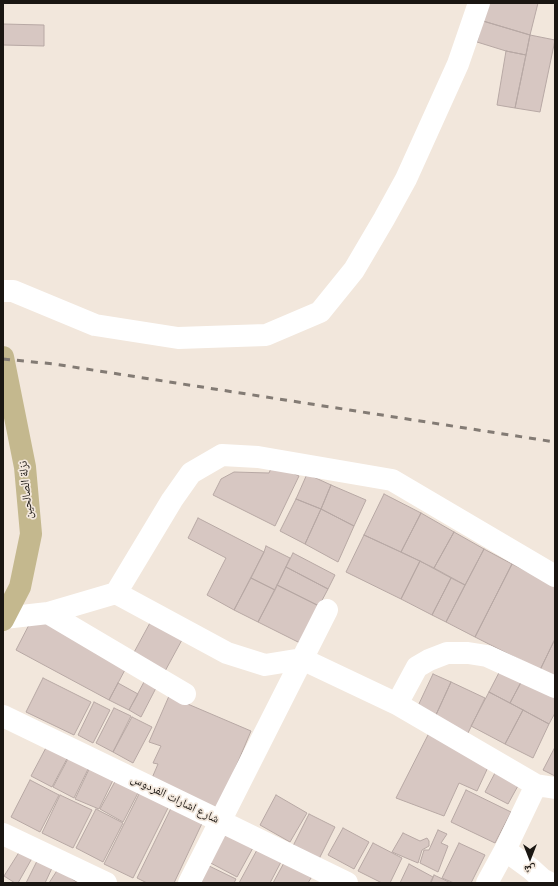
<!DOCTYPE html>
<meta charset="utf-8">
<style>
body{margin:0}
#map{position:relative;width:558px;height:886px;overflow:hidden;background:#f2e7dc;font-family:"IBM Plex Serif","Noto Naskh Arabic",serif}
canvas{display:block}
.frame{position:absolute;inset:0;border:4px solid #1a1612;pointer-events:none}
.north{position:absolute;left:510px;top:838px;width:40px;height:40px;-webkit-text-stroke:3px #f2e7dc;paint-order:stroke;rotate:180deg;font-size:11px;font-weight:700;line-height:16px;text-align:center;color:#1a1612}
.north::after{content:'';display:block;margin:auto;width:14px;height:18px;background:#1a1612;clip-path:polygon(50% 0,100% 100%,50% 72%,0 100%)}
</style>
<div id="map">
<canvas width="558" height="886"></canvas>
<div class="frame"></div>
<div class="north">ش</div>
</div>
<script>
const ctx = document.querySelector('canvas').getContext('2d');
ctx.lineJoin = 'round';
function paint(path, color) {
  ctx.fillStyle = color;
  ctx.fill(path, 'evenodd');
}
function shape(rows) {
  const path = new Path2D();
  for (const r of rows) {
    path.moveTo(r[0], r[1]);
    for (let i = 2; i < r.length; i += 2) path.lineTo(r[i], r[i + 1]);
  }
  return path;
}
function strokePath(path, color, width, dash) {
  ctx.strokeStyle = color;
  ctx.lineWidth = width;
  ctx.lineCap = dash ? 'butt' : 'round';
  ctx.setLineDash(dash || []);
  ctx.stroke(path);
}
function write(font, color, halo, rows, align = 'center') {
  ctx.font = font + ' "IBM Plex Serif","Noto Naskh Arabic",serif';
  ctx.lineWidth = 3.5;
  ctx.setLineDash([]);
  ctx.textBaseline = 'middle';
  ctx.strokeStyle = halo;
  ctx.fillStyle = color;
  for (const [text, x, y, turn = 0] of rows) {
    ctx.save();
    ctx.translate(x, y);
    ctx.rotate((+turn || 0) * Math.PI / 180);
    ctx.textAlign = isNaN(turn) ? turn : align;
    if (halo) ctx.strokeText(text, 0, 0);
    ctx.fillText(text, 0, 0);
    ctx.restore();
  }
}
const building = shape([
 [489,3,538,3,530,35,483,21,489,3],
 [483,21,530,35,526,55,506,51,477,42,483,21],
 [3,24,44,25,44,46,3,45,3,24],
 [530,35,555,40,540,112,515,108,530,35],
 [506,51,526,55,515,108,497,105,506,51],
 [273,464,299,476,275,526,213,495,221,479,234,472,269,473,273,464],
 [307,474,331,485,321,509,296,499,307,474],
 [331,485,366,500,354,526,321,509,331,485],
 [384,494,421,513,401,552,364,535,384,494],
 [296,499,321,509,305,544,280,531,296,499],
 [321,509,354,526,338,562,305,544,321,509],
 [421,513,454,532,434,568,401,552,421,513],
 [198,518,264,552,234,610,207,595,226,558,188,538,198,518],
 [454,532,484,549,465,585,434,568,454,532],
 [364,535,420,561,401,599,346,572,364,535],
 [266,546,290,558,275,590,251,578,264,552,266,546],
 [484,549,512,564,475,637,446,622,484,549],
 [293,553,335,575,328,589,286,567,293,553],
 [420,561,451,578,432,615,401,599,420,561],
 [512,564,555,585,555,639,540,670,475,637,512,564],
 [286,567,328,589,319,606,277,585,286,567],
 [251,578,275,590,258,622,234,610,251,578],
 [451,578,465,585,446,622,432,615,451,578],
 [277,585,319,606,300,643,258,622,277,585],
 [33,617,127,666,109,700,16,650,33,617],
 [151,621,183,638,164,673,132,656,151,621],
 [555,639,555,677,540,670,555,639],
 [507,657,528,669,510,703,489,692,507,657],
 [528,669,555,682,555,713,549,724,510,703,528,669],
 [433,674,451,682,435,717,417,708,433,674],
 [43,678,91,702,74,735,26,712,43,678],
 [144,682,156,688,141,717,129,710,144,682],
 [451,682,485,698,468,733,435,717,451,682],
 [118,683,138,694,129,710,109,700,118,683],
 [489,692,523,710,505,744,471,726,489,692],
 [169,696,251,731,216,814,149,785,158,764,153,763,161,746,149,742,169,696],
 [94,702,110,710,93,743,78,735,94,702],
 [114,708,131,716,113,752,96,743,114,708],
 [523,710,549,724,533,758,505,744,523,710],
 [132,717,152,727,133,763,113,752,132,717],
 [430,731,490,763,477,791,459,783,444,816,396,798,430,731],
 [49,742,70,753,52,787,31,776,49,742],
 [555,747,555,776,543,770,555,747],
 [70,755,90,765,74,798,53,787,70,755],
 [91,765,115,776,99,809,75,799,91,765],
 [496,771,519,784,508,804,485,792,496,771],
 [118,776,140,789,123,822,100,809,118,776],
 [30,780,59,795,40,832,11,817,30,780],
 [142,788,171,802,133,878,104,864,142,788],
 [466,790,511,812,495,843,451,822,466,790],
 [60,795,92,810,73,848,42,833,60,795],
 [276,795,307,813,290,842,260,825,276,795],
 [174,802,205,817,174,883,147,883,137,878,174,802],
 [96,809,123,823,103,862,76,848,96,809],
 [309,814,335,827,319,859,293,846,309,814],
 [343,828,369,842,354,869,328,855,343,828],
 [222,829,254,846,237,877,205,860,222,829],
 [438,830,447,834,441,843,448,846,438,872,420,863,424,850,429,850,438,830],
 [403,833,420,841,427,838,429,841,429,846,422,850,418,863,392,852,403,833],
 [373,843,402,858,390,883,382,883,358,871,373,843],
 [459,843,485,855,471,883,454,883,442,878,459,843],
 [23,846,35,853,18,883,15,883,4,876,23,846],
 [258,848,282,860,270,883,239,883,258,848],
 [38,859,53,866,45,883,26,883,38,859],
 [286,859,314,873,308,883,273,883,286,859],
 [205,864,236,879,234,883,196,883,205,864],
 [409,864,433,877,430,883,400,883,409,864],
 [58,869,78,883,49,883,58,869],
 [434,875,451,883,431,883,434,875]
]);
const minor = shape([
 [3,291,13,291,95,325,178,338,266,335,320,312,354,270,384,219,406,179,458,64,479,3],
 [116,593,227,653,265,665,302,659,397,704,536,785,555,788],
 [48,613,185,694],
 [4,618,48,613,116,593,172,500,191,473,222,455,258,457,392,480,555,576],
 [397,704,417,667,429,660,447,653,468,653,487,656,555,687],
 [3,716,220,821,347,883],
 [3,834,106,883],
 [505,850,531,869,542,879,550,883],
 [189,883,327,610],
 [487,883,505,850,536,785]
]);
const primary = shape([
 [3,357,25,467,31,534,20,587,3,620]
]);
const rail = shape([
 [3,359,54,364,555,442]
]);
const streetNames = [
 ["نزلة الصالحين",26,490,-96],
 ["شارع اشارات الفردوس",175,799,26]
];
paint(building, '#d7c7c2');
strokePath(building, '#b7a8a4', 1);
strokePath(minor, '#fff', 22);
strokePath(primary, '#c4b88e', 22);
strokePath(rail, '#837b74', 3, [7, 7]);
write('12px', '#1a1612', '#f2e7dc', streetNames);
</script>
